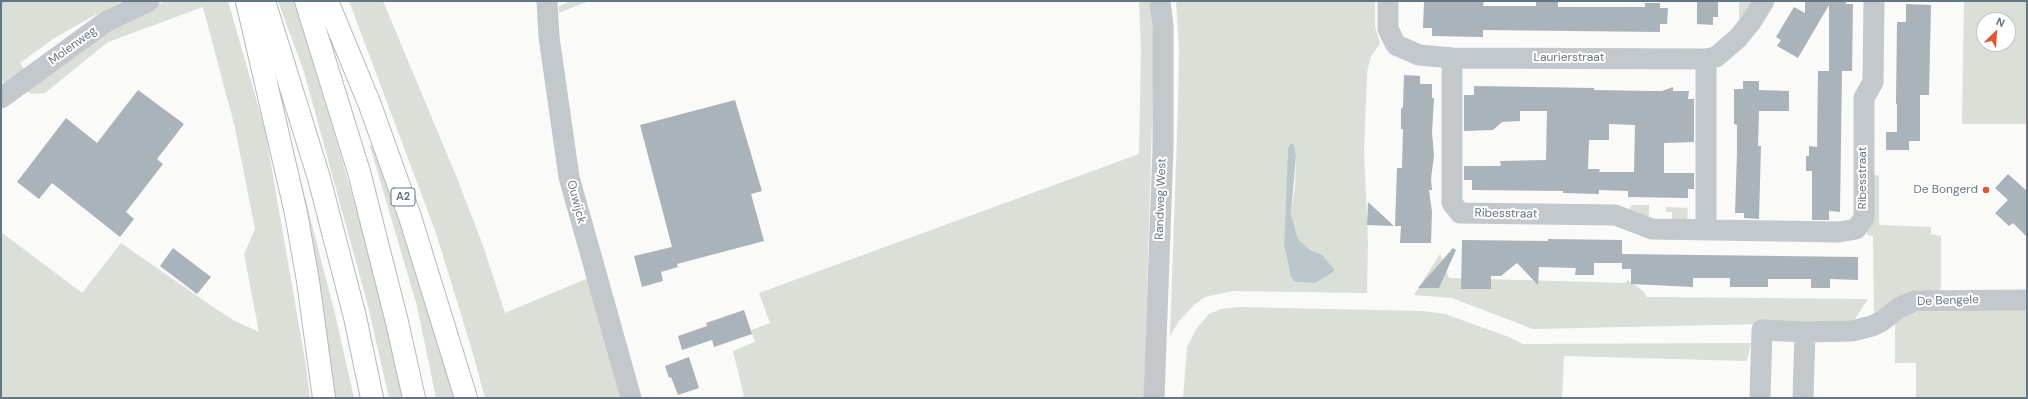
<!DOCTYPE html>
<style>
body{margin:0}
#map{position:relative;width:2028px;height:399px;overflow:hidden;background:#fafaf8;font-family:"DM Sans",sans-serif}
canvas{display:block}
.frame{position:absolute;inset:0;border:2px solid #657683;pointer-events:none}
.north{position:absolute;left:1976px;top:12px;width:40px;height:40px;box-sizing:border-box;background:#fff;border:1px solid #c1c8cd;border-radius:50%;rotate:25deg;font-size:11px;font-weight:700;line-height:16px;text-align:center;color:#657683}
.north::after{content:'';display:block;margin:auto;width:14px;height:18px;background:#e4572e;clip-path:polygon(50% 0,100% 100%,50% 72%,0 100%)}
</style>
<div id="map">
<canvas width="2028" height="399"></canvas>
<div class="frame"></div>
<div class="north">N</div>
</div>
<script>
const ctx = document.querySelector('canvas').getContext('2d');
ctx.lineJoin = 'round';
function paint(path, color) {
  ctx.fillStyle = color;
  ctx.fill(path, 'evenodd');
}
function shape(rows) {
  const path = new Path2D();
  for (const r of rows) {
    path.moveTo(r[0], r[1]);
    for (let i = 2; i < r.length; i += 2) path.lineTo(r[i], r[i + 1]);
  }
  return path;
}
function strokePath(path, color, width, dash) {
  ctx.strokeStyle = color;
  ctx.lineWidth = width;
  ctx.lineCap = dash ? 'butt' : 'round';
  ctx.setLineDash(dash || []);
  ctx.stroke(path);
}
function write(font, color, halo, rows, align = 'center') {
  ctx.font = font + ' "DM Sans",sans-serif';
  ctx.lineWidth = 4;
  ctx.setLineDash([]);
  ctx.textBaseline = 'middle';
  ctx.strokeStyle = halo;
  ctx.fillStyle = color;
  for (const [text, x, y, turn = 0] of rows) {
    ctx.save();
    ctx.translate(x, y);
    ctx.rotate((+turn || 0) * Math.PI / 180);
    ctx.textAlign = isNaN(turn) ? turn : align;
    if (halo) ctx.strokeText(text, 0, 0);
    ctx.fillText(text, 0, 0);
    ctx.restore();
  }
}
const green = shape([
 [1,1,123,1,88,19,53,39,20,63,24,69,6,82,1,83],
 [166,1,228,1,265,130,306,366,310,398,1,398,1,232,82,293,121,243,213,307,235,321,259,332,244,254,255,229,235,128,203,7,108,42,45,93,33,94,25,91,125,20],
 [278,1,294,1,335,135,410,398,389,398,368,306,304,72],
 [349,1,383,1,457,178,484,248,505,313,588,278,620,398,485,398,472,350,436,233],
 [571,1,589,1,559,13,559,6],
 [1139,1,1151,1,1154,50,1144,398,739,398,744,396,733,351,755,342,751,330,770,323,759,293,1139,154,1141,51],
 [1176,1,1375,1,1375,26,1380,44,1371,56,1367,73,1364,151,1368,241,1367,293,1233,291,1205,297,1195,304,1179,321,1170,336,1178,106,1179,50],
 [1294,144,1296,155,1295,185,1291,214,1298,239,1310,250,1321,254,1316,283,1295,282,1291,277,1284,245,1288,147],
 [1739,1,1755,1,1742,22,1739,19],
 [1964,1,2027,1,2027,124,1962,124],
 [1984,20,2008,20,2008,44,1984,44],
 [376,144,459,398,436,398,417,306,370,146],
 [297,166,335,314,354,398,332,398,293,169],
 [1870,173,1879,176,1879,225,1931,227,1931,234,1941,236,1941,287,1937,295,1899,298,1874,313,1873,236,1867,235],
 [1632,205,1649,205,1649,224,1629,210],
 [1666,207,1688,208,1687,225,1672,225,1672,212,1666,212],
 [1440,254,1449,278,1625,283,1628,280,1643,291,1647,297,1868,299,1853,322,1533,329,1452,298,1414,295],
 [1238,307,1423,311,1445,314,1509,337,1523,344,1751,343,1747,361,1564,356,1562,398,1183,398,1187,347,1197,328,1209,314,1221,309],
 [2027,310,2027,398,1916,398,1916,363,1895,363,1895,320,1910,312]
]);
const water = shape([
 [1291,144,1294,144,1296,155,1291,214,1298,239,1310,250,1321,254,1334,269,1333,272,1315,283,1295,282,1291,277,1284,245,1288,147]
]);
const building = shape([
 [1424,1,1484,1,1483,6,1536,6,1536,1,1558,1,1558,7,1645,7,1645,3,1660,3,1660,8,1668,8,1667,24,1660,24,1660,32,1483,30,1483,37,1432,36,1432,28,1423,28],
 [1697,1,1718,1,1718,17,1713,17,1713,25,1697,24],
 [1805,1,1846,1,1846,4,1853,4,1852,71,1842,71,1840,212,1829,211,1829,220,1812,220,1812,171,1806,171,1806,156,1809,156,1809,146,1817,147,1818,71,1829,71,1829,5,1798,58,1777,46,1781,40,1776,37,1794,7,1805,13],
 [1906,4,1931,5,1929,95,1920,95,1920,141,1909,141,1909,150,1886,150,1886,132,1897,132,1897,104,1896,104,1897,22,1906,22],
 [1404,75,1420,76,1420,84,1432,84,1432,98,1434,98,1432,133,1434,155,1431,179,1432,190,1429,190,1432,212,1431,243,1400,243,1401,226,1395,226,1397,168,1402,168,1403,129,1401,129,1401,109,1403,107],
 [1743,81,1759,81,1759,90,1789,91,1789,111,1759,111,1758,146,1761,146,1759,219,1744,218,1744,213,1735,213,1737,153,1737,125,1734,124,1734,89,1743,89],
 [1474,86,1594,88,1594,90,1650,91,1662,91,1673,87,1673,91,1689,91,1688,99,1694,99,1694,142,1664,143,1664,173,1694,173,1694,189,1688,189,1688,198,1628,197,1628,191,1599,190,1599,194,1563,193,1563,191,1472,190,1472,180,1464,180,1464,166,1501,166,1500,161,1546,160,1547,111,1520,111,1520,121,1502,122,1493,130,1464,131,1464,95,1474,95],
 [1609,124,1635,125,1634,172,1599,172,1600,169,1588,169,1589,140,1609,140],
 [138,90,184,124,157,159,163,164,126,212,134,219,120,237,52,183,39,199,17,182,66,118,97,143],
 [735,100,762,191,751,194,764,241,677,264,678,267,661,272,663,281,642,287,634,256,672,247,640,125],
 [2008,174,2027,191,2027,237,2013,223,2009,226,1995,213,2008,200,1995,188],
 [1368,202,1394,226,1367,225],
 [1548,239,1622,240,1622,254,1858,257,1858,280,1830,279,1830,288,1811,288,1811,279,1768,279,1768,287,1730,287,1730,278,1693,278,1693,287,1631,284,1631,269,1622,269,1622,263,1594,263,1594,275,1575,275,1576,268,1539,267,1538,285,1517,263,1501,276,1491,276,1491,289,1461,289,1462,240,1548,241],
 [173,248,211,277,197,294,160,266],
 [1453,248,1456,250,1439,288,1418,288],
 [744,310,752,334,714,347,712,340,682,350,678,336,707,326,706,323],
 [689,357,699,388,678,395,671,377,669,378,665,366]
]);
const minor = shape([
 [547,1,549,37,569,177,631,398],
 [1388,1,1388,29,1396,45,1419,55,1452,58,1706,59,1716,57,1738,38,1751,22,1764,1],
 [1452,58,1452,203,1460,213,1615,215,1652,229,1839,232,1856,229,1864,218,1864,98,1873,82,1874,1],
 [1706,59,1706,229],
 [1,98,107,21,149,1],
 [1154,398,1163,147,1163,27,1160,1],
 [1760,398,1762,330,1805,332,1852,331,1872,326,1882,321,1900,307,1915,301,2027,300],
 [1803,398,1805,332]
]);
const highway = shape([
 [247,1,296,213,308,281,324,398],
 [264,1,319,178,355,317,372,398],
 [306,1,359,172,397,322,414,398],
 [327,1,370,105,410,217,466,398]
]);
const markers = [
 [1986,190,4,"#e4572e"]
];
const shields = [
 [403,197,24]
];
const shieldNames = [
 ["A2",403,197]
];
const streetNames = [
 ["Molenweg",73,46,-36],
 ["Laurierstraat",1569,58],
 ["Ribesstraat",1863,178,-90],
 ["Randweg West",1161,199,-88],
 ["Ouwijck",576,202,75],
 ["Ribesstraat",1506,214,1],
 ["De Bengele",1948,301,-2]
];
const poiNames = [
 ["De Bongerd",1978,190]
];
paint(green, '#dadfd7');
paint(water, '#bbc7cb');
paint(building, '#aab3b9');
strokePath(highway, '#b4b9bd', 24);
strokePath(minor, '#c3c8cc', 21);
strokePath(highway, '#fff', 22);
for (const [x, y, r, color] of markers) {
  const dot = new Path2D();
  dot.arc(x, y, r, 0, 2 * Math.PI);
  ctx.fillStyle = color;
  ctx.fill(dot);
  strokePath(dot, '#fff', 1.5);
}
for (const [x, y, w] of shields) {
  const box = new Path2D();
  box.roundRect(x - w / 2, y - 9, w, 18, 3);
  ctx.fillStyle = '#fff';
  ctx.fill(box);
  strokePath(box, '#657683', 1);
}
write('bold 11px', '#657683', null, shieldNames);
write('12px', '#657683', '#fff', streetNames);
write('12px', '#657683', '#fff', poiNames, 'right');
</script>
